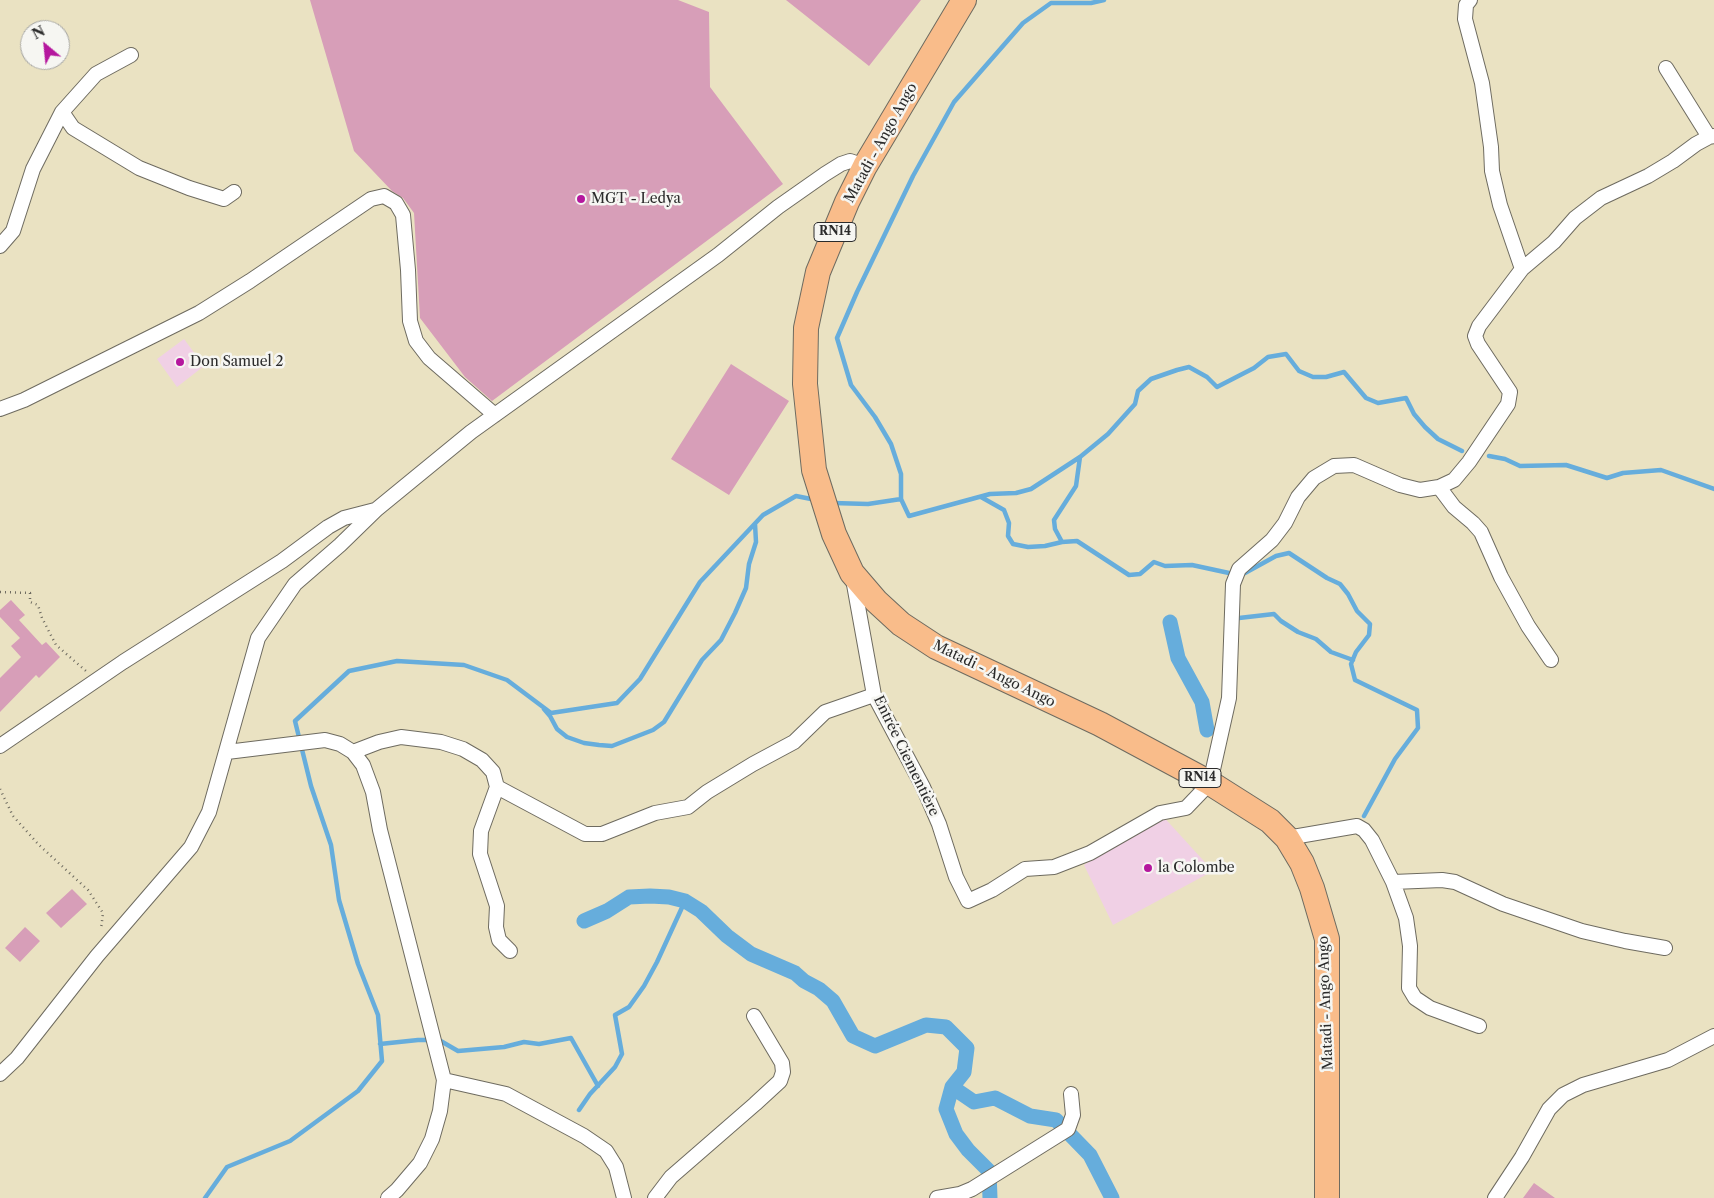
<!DOCTYPE html>
<meta charset="utf-8">
<style>
body{margin:0}
#map{position:relative;width:1714px;height:1198px;overflow:hidden;background:#eae2c2;font-family:"Libre Caslon Text",serif}
canvas{display:block}
.north{position:absolute;left:20px;top:20px;width:50px;height:50px;box-sizing:border-box;background:#f6f6f2;border:1px solid #a5a5a2;border-radius:50%;rotate:332deg;font-size:14px;font-weight:700;line-height:20px;text-align:center;color:#2b2b2b}
.north::after{content:'';display:block;margin:auto;width:18px;height:22px;background:#b5179e;clip-path:polygon(50% 0,100% 100%,50% 72%,0 100%)}
</style>
<div id="map">
<canvas width="1714" height="1198"></canvas>
<div class="north">N</div>
</div>
<script>
const ctx = document.querySelector('canvas').getContext('2d');
ctx.lineJoin = 'round';
function paint(path, color) {
  ctx.fillStyle = color;
  ctx.fill(path, 'evenodd');
}
function shape(rows) {
  const path = new Path2D();
  for (const r of rows) {
    path.moveTo(r[0], r[1]);
    for (let i = 2; i < r.length; i += 2) path.lineTo(r[i], r[i + 1]);
  }
  return path;
}
function strokePath(path, color, width, dash) {
  ctx.strokeStyle = color;
  ctx.lineWidth = width;
  ctx.lineCap = dash ? 'butt' : 'round';
  ctx.setLineDash(dash || []);
  ctx.stroke(path);
}
function write(font, color, halo, rows, align = 'center') {
  ctx.font = font + ' "Libre Caslon Text",serif';
  ctx.lineWidth = 5;
  ctx.setLineDash([]);
  ctx.textBaseline = 'middle';
  ctx.strokeStyle = halo;
  ctx.fillStyle = color;
  for (const [text, x, y, turn = 0] of rows) {
    ctx.save();
    ctx.translate(x, y);
    ctx.rotate((+turn || 0) * Math.PI / 180);
    ctx.textAlign = isNaN(turn) ? turn : align;
    if (halo) ctx.strokeText(text, 0, 0);
    ctx.fillText(text, 0, 0);
    ctx.restore();
  }
}
const built = shape([
 [184,339,204,366,177,387,157,359],
 [1160,813,1213,871,1113,925,1084,865]
]);
const stream = shape([
 [1489,456,1505,459,1520,466,1566,465,1607,478,1623,473,1661,470,1714,489],
 [981,497,1004,510,1009,523,1008,536,1013,544,1028,547,1045,546,1062,542,1077,541,1129,575,1140,574,1154,562,1165,566,1192,565,1229,573],
 [901,499,909,516,990,494,1016,493,1031,489,1080,457,1108,434,1135,404,1138,391,1151,379,1177,370,1189,367,1207,377,1217,387,1254,368,1268,357,1286,354,1299,371,1313,377,1326,377,1344,372,1366,398,1378,403,1406,398,1414,414,1425,427,1438,439,1462,451],
 [833,503,868,504,901,499,901,474,891,444,875,417,851,385,837,338,857,292,913,176,954,102,1023,23,1051,3,1091,3,1104,0],
 [1062,542,1055,529,1054,520,1076,486,1080,457],
 [1245,573,1276,556,1289,553,1327,578,1340,584,1348,594,1357,611,1370,624,1369,635,1356,652,1351,664,1355,680,1417,710,1418,728,1395,759,1364,816],
 [1239,618,1274,614,1281,621,1298,632,1316,639,1331,652,1353,660],
 [544,709,550,716,557,729,567,737,584,743,599,745,612,746,653,730,664,722,702,660,721,640,735,613,746,588,749,564,756,542,755,524],
 [380,1044,418,1040,439,1040,458,1051,504,1047,524,1042,539,1044,571,1038,598,1086],
 [579,1110,590,1094,615,1067,622,1054,615,1015,629,1007,644,986,657,962,685,901],
 [205,1198,227,1167,290,1141,358,1091,382,1061,378,1015,358,964,339,900,331,845,311,786,295,721,349,671,397,661,464,665,507,680,551,713,617,703,640,679,700,582,763,515,796,496,816,500]
]);
const canal = shape([
 [1170,622,1178,658,1202,702,1207,730],
 [584,921,607,911,629,897,650,896,669,897,685,901,701,911,727,936,751,954,795,973,804,981,819,989,833,1001,853,1036,875,1046,926,1025,946,1027,967,1048,964,1072,952,1087,946,1109,956,1134,968,1150,989,1171,990,1198],
 [952,1087,974,1102,995,1098,1030,1116,1056,1120,1090,1155,1112,1198]
]);
const building = shape([
 [310,0,678,0,709,12,710,87,783,184,492,401,465,377,420,318,414,213,403,198,392,191,354,151],
 [786,0,921,0,869,66],
 [731,364,789,401,729,495,671,459],
 [11,600,25,615,19,620,42,645,46,642,60,657,39,678,36,675,0,712,0,678,21,657,11,646,20,638,0,617,0,610],
 [72,889,87,904,61,928,46,913],
 [25,927,40,941,20,962,5,948],
 [1534,1183,1555,1198,1523,1198]
]);
const path = shape([
 [0,592,30,593,30,602,38,605,42,618,56,645,86,671],
 [0,789,13,816,39,845,88,890,103,913,101,929]
]);
const minor = shape([
 [1470,0,1466,5,1465,19,1482,83,1491,147,1492,171,1500,205,1522,269],
 [1666,68,1709,137],
 [62,112,73,128,139,168,189,188,224,199,234,192],
 [0,246,13,231,33,169,62,112,96,74,131,55],
 [0,409,24,400,199,313,250,281,371,199,384,196,396,203,403,215,408,270,410,321,416,341,429,358,495,415],
 [1439,487,1454,507,1473,523,1481,532,1501,577,1528,626,1551,660],
 [853,579,874,695,923,787,939,824,956,877,968,901,992,890,1025,869,1054,867,1090,853,1160,813,1186,808,1210,783,1229,698,1233,584,1239,569,1272,540,1285,523,1298,497,1314,478,1334,466,1354,465,1400,485,1420,490,1439,487,1454,480,1469,462,1508,404,1510,392,1478,344,1475,336,1479,326,1522,269,1554,242,1575,218,1601,198,1648,176,1673,161,1696,144,1709,137,1714,136],
 [0,746,123,662,282,561,328,527,344,518,375,510],
 [227,752,325,740,340,744,353,752,363,765,373,792,380,830,444,1080,440,1111,432,1139,420,1163,397,1190,388,1198],
 [353,752,379,742,401,737,441,742,463,749,482,760,493,772,497,787,481,831,480,854,497,906,496,927,499,940,510,951],
 [497,787,585,834,602,834,655,813,688,807,707,792,753,764,794,742,825,712,874,695],
 [1287,838,1357,826,1364,830,1372,840,1393,882,1406,918,1410,946,1409,988,1415,998,1430,1008,1479,1026],
 [1393,882,1442,880,1455,882,1503,904,1582,931,1625,941,1665,948],
 [0,1074,17,1058,97,956,191,847,209,812,258,638,295,584,340,545,377,509,471,432,718,255,778,207,825,174,841,164,850,161,865,166],
 [444,1080,506,1094,584,1136,606,1151,616,1167,624,1198],
 [655,1198,671,1177,755,1104,780,1081,783,1072,782,1063,754,1016],
 [937,1198,960,1194,972,1189,1068,1129,1073,1115,1071,1094],
 [1495,1198,1522,1157,1549,1109,1563,1095,1583,1085,1668,1060,1714,1036]
]);
const trunk = shape([
 [964,0,865,166,847,202,818,272,806,328,805,384,814,470,834,534,852,573,876,601,901,624,936,647,1100,724,1210,783,1270,821,1287,838,1302,863,1312,888,1327,939,1327,1198]
]);
const markers = [
 [581,199,5,"#b5179e"],
 [180,362,5,"#b5179e"],
 [1148,868,5,"#b5179e"]
];
const shields = [
 [835,232,42],
 [1200,778,42]
];
const shieldNames = [
 ["RN14",835,232],
 ["RN14",1200,778]
];
const streetNames = [
 ["Matadi - Ango Ango",881,143,-61],
 ["Matadi - Ango Ango",994,674,26],
 ["Entrée Ciementière",906,756,64],
 ["Matadi - Ango Ango",1326,1003,-92]
];
const poiNames = [
 ["MGT - Ledya",591,199],
 ["Don Samuel 2",190,362],
 ["la Colombe",1158,868]
];
paint(built, '#f0d0e5');
strokePath(stream, '#66addc', 4.5);
strokePath(canal, '#66addc', 15);
paint(building, '#d79eb8');
strokePath(minor, '#6e6b60', 16);
strokePath(trunk, '#6e6b60', 26);
strokePath(path, '#6e6b60', 2.5, [1, 4]);
strokePath(minor, '#fff', 14);
strokePath(trunk, '#f9bc8a', 24);
for (const [x, y, r, color] of markers) {
  const dot = new Path2D();
  dot.arc(x, y, r, 0, 2 * Math.PI);
  ctx.fillStyle = color;
  ctx.fill(dot);
  strokePath(dot, '#f6f6f2', 2);
}
for (const [x, y, w] of shields) {
  const box = new Path2D();
  box.roundRect(x - w / 2, y - 9.5, w, 19, 4);
  ctx.fillStyle = '#f6f6f2';
  ctx.fill(box);
  strokePath(box, '#2b2b2b', 1);
}
write('bold 12px', '#2b2b2b', null, shieldNames);
write('14px', '#2b2b2b', '#f6f6f2', streetNames);
write('14px', '#2b2b2b', '#f6f6f2', poiNames, 'left');
</script>
